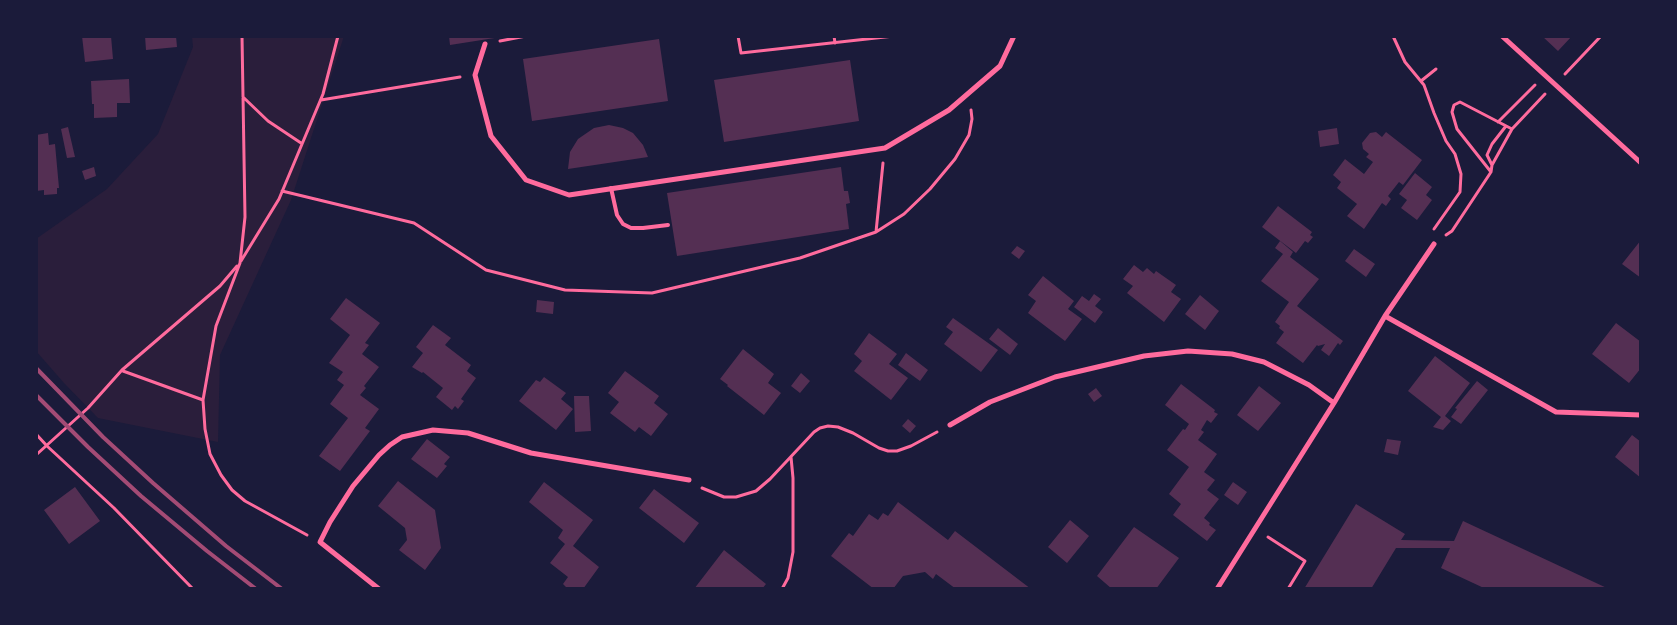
<!DOCTYPE html>
<style>
body{margin:0}
#map{position:relative;width:1677px;height:625px;overflow:hidden;background:#1b1b3a;font-family:Montserrat,sans-serif}
canvas{display:block}
.frame{position:absolute;inset:0;border:38px solid #1b1b3a;pointer-events:none}
</style>
<div id="map">
<canvas width="1677" height="625"></canvas>
<div class="frame"></div>
</div>
<script>
const ctx = document.querySelector('canvas').getContext('2d');
ctx.lineJoin = 'round';
function paint(path, color) {
  ctx.fillStyle = color;
  ctx.fill(path, 'evenodd');
}
function shape(rows) {
  const path = new Path2D();
  for (const r of rows) {
    path.moveTo(r[0], r[1]);
    for (let i = 2; i < r.length; i += 2) path.lineTo(r[i], r[i + 1]);
  }
  return path;
}
function strokePath(path, color, width, dash) {
  ctx.strokeStyle = color;
  ctx.lineWidth = width;
  ctx.lineCap = dash ? 'butt' : 'round';
  ctx.setLineDash(dash || []);
  ctx.stroke(path);
}
const green = shape([
 [192,36,344,36,291,200,220,355,218,442,98,418,64,383,36,351,36,239,107,189,158,134,193,47]
]);
const building = shape([
 [82,36,111,36,113,59,85,62],
 [145,36,176,36,177,47,146,50],
 [449,36,501,36,501,37,450,45],
 [1542,36,1572,36,1558,51],
 [659,39,668,101,532,121,523,59],
 [850,60,859,121,724,142,714,80],
 [129,79,130,103,117,103,117,117,94,118,94,104,92,104,91,81],
 [609,125,623,128,633,133,643,145,648,157,568,169,570,152,578,139,594,128],
 [68,127,75,157,67,158,61,129],
 [1337,128,1339,144,1320,147,1318,131],
 [1376,132,1382,137,1386,132,1422,160,1403,185,1399,182,1388,196,1391,199,1386,206,1382,203,1364,229,1347,216,1357,204,1337,188,1341,182,1333,175,1345,159,1364,174,1373,162,1366,157,1369,154,1363,149,1362,143,1370,133],
 [48,133,49,145,55,144,59,188,57,188,57,194,44,195,44,190,36,191,36,135],
 [94,167,96,176,85,180,82,171],
 [841,167,844,191,848,191,850,203,846,204,849,229,677,256,667,193],
 [1415,173,1432,187,1426,195,1432,200,1417,220,1401,208,1407,200,1399,194],
 [1278,206,1312,232,1310,235,1313,237,1308,243,1305,241,1296,253,1262,227],
 [1641,240,1641,278,1622,264],
 [1280,241,1293,252,1290,257,1319,279,1297,306,1343,341,1340,345,1338,343,1329,356,1321,350,1325,344,1318,346,1317,345,1303,363,1276,343,1284,332,1279,328,1280,326,1275,322,1289,302,1261,281,1283,254,1275,248],
 [1017,246,1025,251,1019,259,1011,253],
 [1354,249,1375,264,1366,277,1345,261],
 [1134,265,1143,272,1147,268,1154,274,1156,271,1176,285,1171,292,1181,299,1164,322,1127,293,1133,286,1123,279],
 [1043,276,1074,301,1068,309,1082,319,1065,341,1028,313,1036,301,1028,295],
 [1094,294,1101,299,1095,306,1103,312,1095,323,1074,307,1082,296,1089,301],
 [1200,295,1219,311,1205,330,1185,314],
 [346,298,380,323,365,343,369,345,362,354,379,367,364,386,366,388,360,395,379,409,365,428,370,431,340,471,319,456,348,418,330,404,344,385,337,380,343,372,329,363,350,335,330,319],
 [537,300,554,302,553,314,536,312],
 [953,318,998,350,981,372,944,344,953,332,946,327],
 [1616,323,1641,342,1641,368,1629,383,1592,354],
 [433,325,451,338,445,345,471,365,467,371,476,378,461,399,464,401,458,409,455,406,452,410,436,397,443,388,423,372,422,373,412,367,423,353,416,347],
 [998,328,1018,344,1010,355,989,339],
 [869,333,897,354,889,364,908,378,891,400,854,371,862,361,854,354],
 [743,349,774,374,768,383,781,393,764,415,727,386,728,385,720,379],
 [906,353,928,370,920,381,898,365],
 [1435,356,1470,383,1445,416,1451,421,1443,430,1433,427,1441,417,1408,391],
 [625,371,659,396,654,403,668,414,651,436,639,427,635,432,610,413,619,402,608,393],
 [801,373,810,381,800,393,791,386],
 [544,377,566,393,561,399,573,409,556,430,519,401,536,380,540,382],
 [1477,381,1488,390,1461,424,1451,417,1457,409,1455,408],
 [1181,384,1215,410,1214,412,1218,414,1211,423,1207,420,1201,430,1204,432,1198,440,1217,454,1204,472,1215,480,1207,490,1219,499,1204,518,1210,523,1209,525,1216,530,1207,541,1173,515,1181,504,1169,494,1189,467,1167,450,1183,429,1185,430,1189,424,1165,405],
 [1259,386,1281,403,1258,431,1237,415],
 [1096,388,1102,396,1094,402,1088,394],
 [574,396,589,396,591,431,575,432],
 [908,419,916,426,910,433,902,426],
 [1632,435,1641,442,1641,478,1615,457],
 [427,439,450,457,444,464,447,466,437,478,411,459],
 [1387,439,1401,441,1398,455,1384,452],
 [398,481,435,510,441,548,425,570,399,550,407,540,405,528,378,506],
 [544,482,593,520,573,546,599,567,583,589,568,589,563,584,568,577,550,563,565,544,558,538,563,530,529,502],
 [1233,482,1247,492,1238,505,1224,495],
 [75,487,100,521,69,544,44,510],
 [654,489,699,523,684,543,639,508],
 [898,502,948,540,955,531,1031,589,956,589,936,574,933,579,925,572,903,576,893,589,874,589,831,556,849,533,853,536,869,514,878,520,883,513,888,516],
 [1356,504,1405,534,1401,540,1454,541,1463,521,1609,589,1486,589,1441,568,1450,548,1396,548,1371,589,1304,589],
 [1070,520,1089,536,1067,563,1048,547],
 [1134,527,1179,558,1156,589,1112,589,1097,576],
 [724,550,766,584,762,589,694,589]
]);
const path = shape([
 [242,36,245,217,240,263,216,326,203,400,205,429,210,454,221,475,232,490,245,501,307,535],
 [738,36,741,53,894,36],
 [834,36,835,43],
 [1393,36,1405,62,1424,85,1434,113,1446,141,1455,154,1461,174,1460,192,1434,229],
 [500,41,526,36],
 [1565,74,1601,36],
 [1421,81,1436,69],
 [243,97,268,121,301,143],
 [321,100,460,77],
 [1498,122,1535,85],
 [883,163,876,232,904,214,930,189,955,159,969,135,972,119,971,110],
 [1492,165,1487,155,1492,144,1506,126],
 [1491,172,1457,129,1452,112,1454,105,1460,102,1512,129],
 [282,191,414,223,486,270,565,290,652,293,800,258,876,232],
 [1446,235,1452,231,1491,172,1492,165,1512,129,1545,94],
 [241,261,279,199,323,94,338,36],
 [123,371,203,400],
 [36,434,47,446,114,508,193,589],
 [36,455,88,408,122,370,220,286,237,266],
 [702,488,724,497,736,497,756,491,770,479,814,432,820,428,828,426,838,427,853,433,879,448,888,451,897,451,911,446,937,432],
 [1268,537,1305,561,1288,589],
 [782,589,788,578,793,552,793,478,791,457]
]);
const service = shape([
 [611,188,617,215,623,224,631,228,643,228,668,225]
]);
const minor = shape([
 [1502,36,1641,163],
 [485,44,475,75,491,136,526,180,569,195,885,148,949,110,1000,66,1014,36],
 [1385,316,1556,412,1641,415],
 [950,425,990,402,1055,377,1144,356,1188,351,1232,354,1264,362,1309,385,1334,403],
 [379,589,320,542,330,522,353,486,379,455,390,445,402,437,433,430,468,433,531,453,689,480],
 [1217,589,1334,403,1385,316,1434,244]
]);
const rail = shape([
 [36,368,103,437,153,483,226,546,282,589],
 [36,395,88,447,141,496,207,551,256,589]
]);
paint(green, '#2a1e3b');
paint(building, '#542f53');
strokePath(path, '#ff6b9d', 3);
strokePath(service, '#ff6b9d', 4);
strokePath(minor, '#ff6b9d', 5);
strokePath(rail, '#a44b75', 4);
</script>
